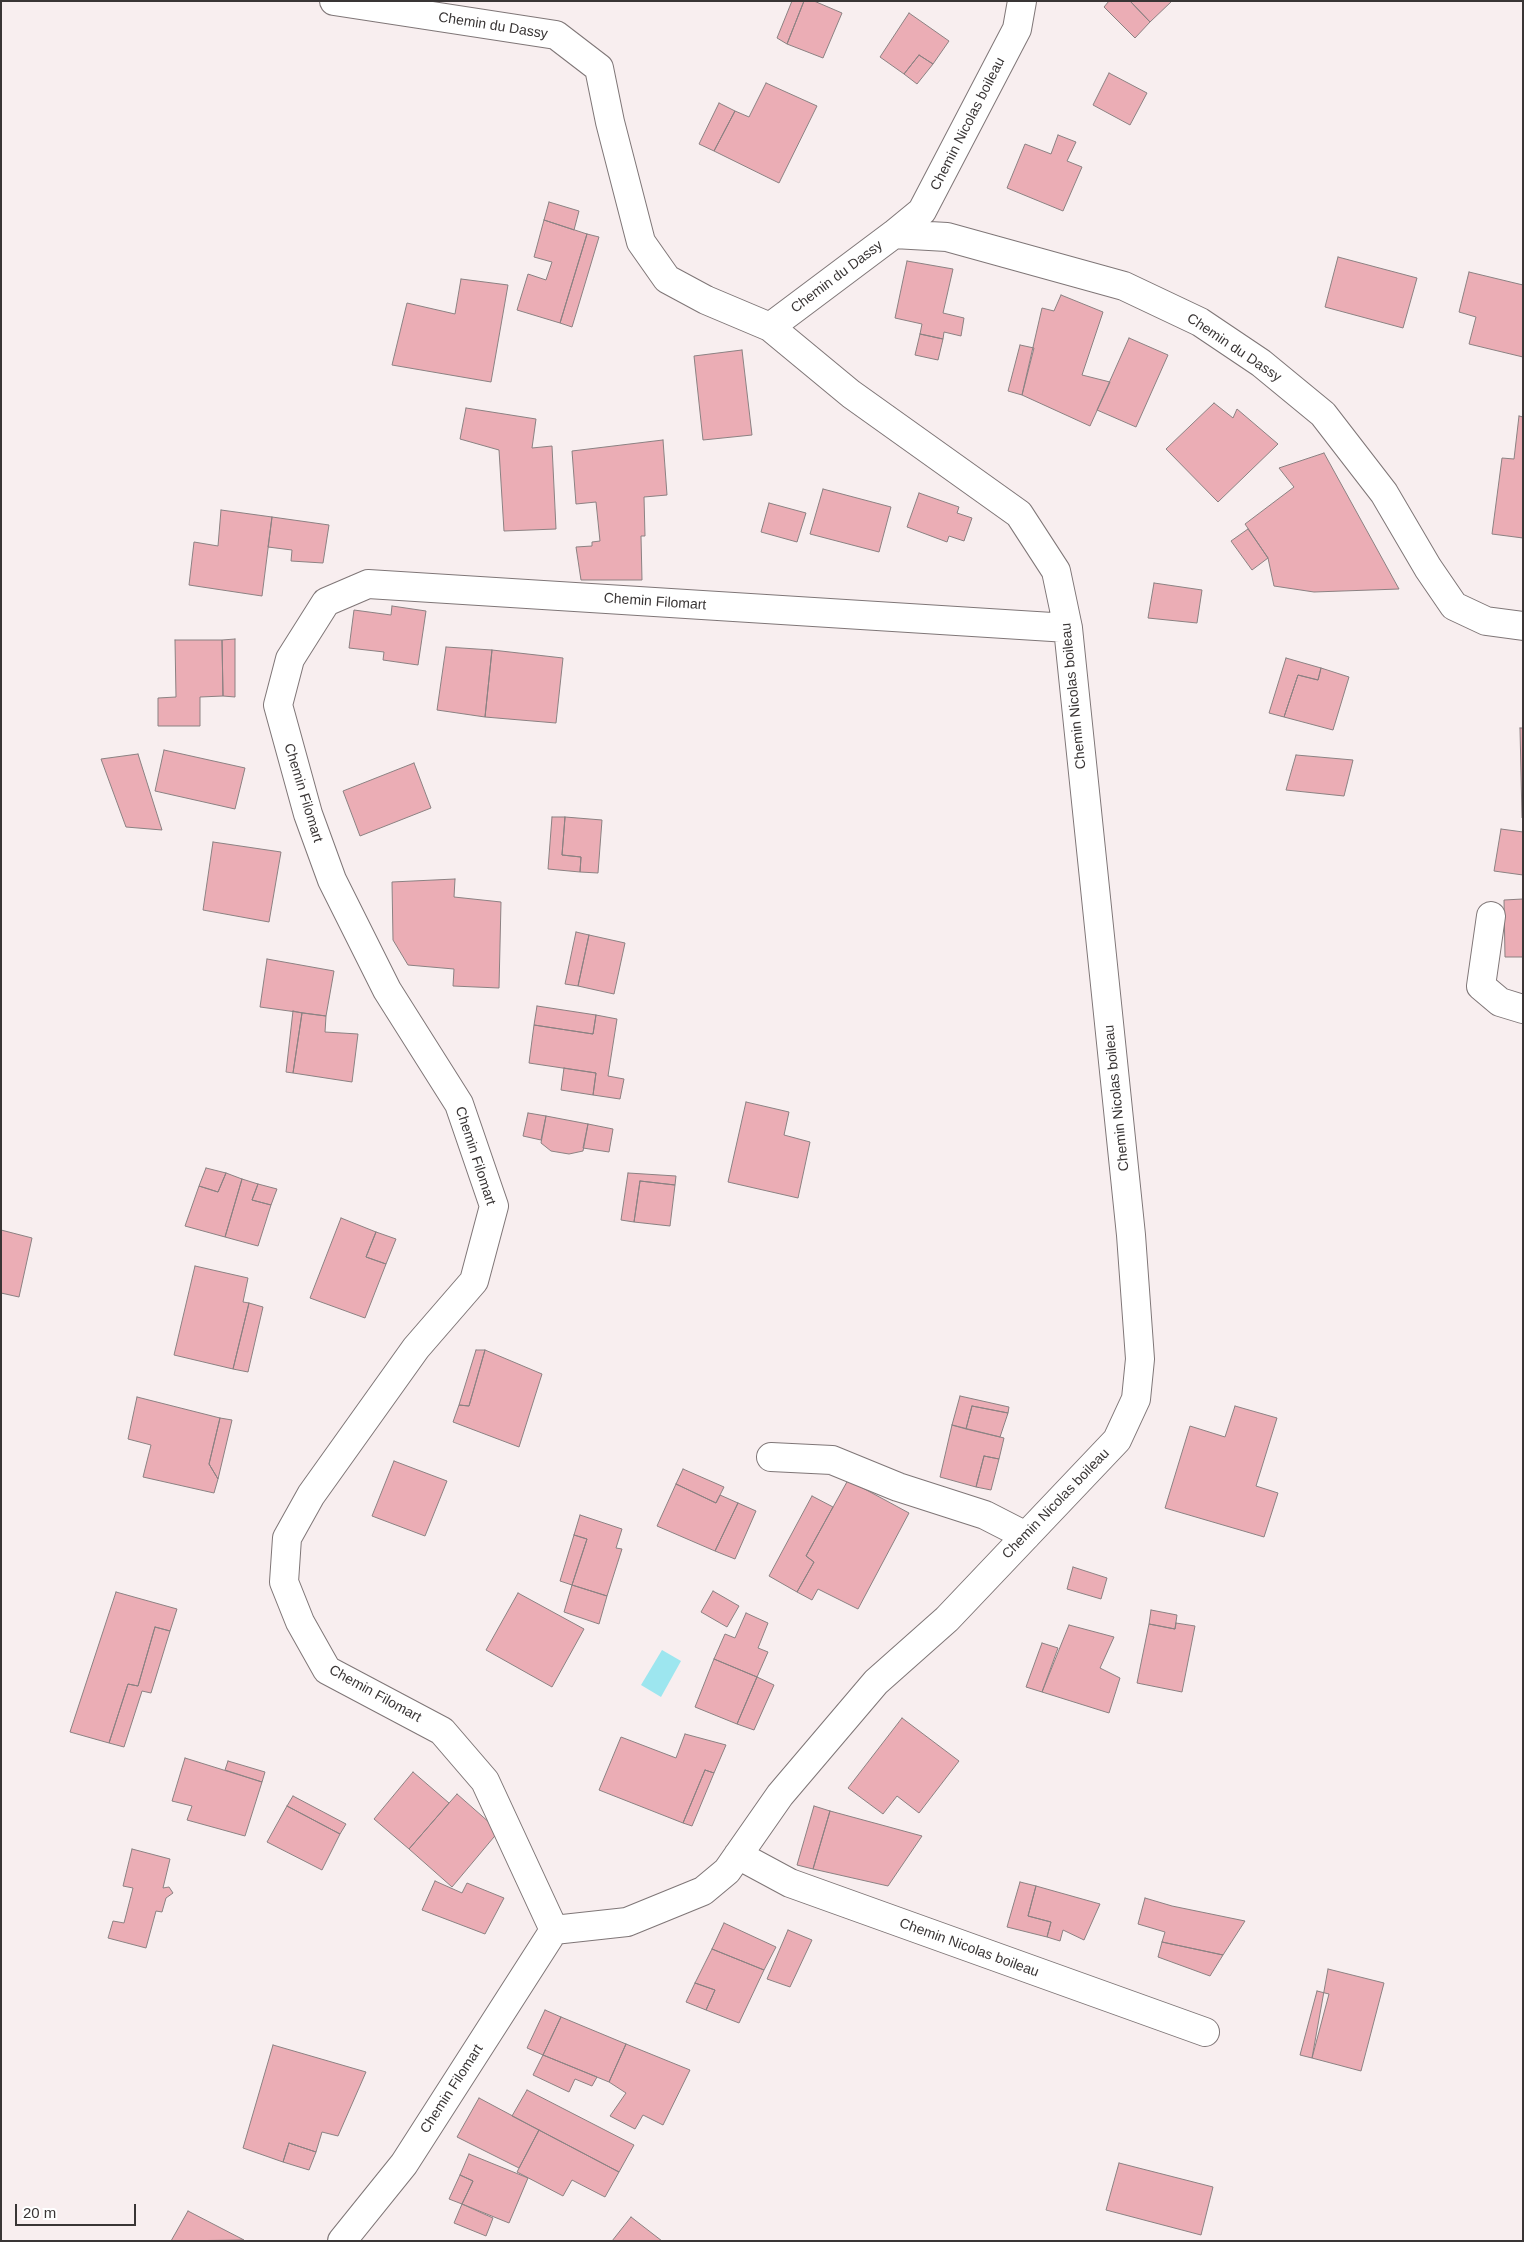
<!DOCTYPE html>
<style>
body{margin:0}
#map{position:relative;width:1524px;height:2242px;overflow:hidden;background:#f8eeef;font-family:Arial,sans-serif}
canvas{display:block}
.frame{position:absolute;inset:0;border:2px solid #393535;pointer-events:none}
.scale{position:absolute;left:15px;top:2204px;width:121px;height:22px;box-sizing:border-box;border:2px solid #393535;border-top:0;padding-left:6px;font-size:15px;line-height:18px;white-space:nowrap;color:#393535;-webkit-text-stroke:4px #fff;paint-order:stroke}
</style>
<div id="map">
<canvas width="1524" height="2242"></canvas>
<div class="frame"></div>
<div class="scale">20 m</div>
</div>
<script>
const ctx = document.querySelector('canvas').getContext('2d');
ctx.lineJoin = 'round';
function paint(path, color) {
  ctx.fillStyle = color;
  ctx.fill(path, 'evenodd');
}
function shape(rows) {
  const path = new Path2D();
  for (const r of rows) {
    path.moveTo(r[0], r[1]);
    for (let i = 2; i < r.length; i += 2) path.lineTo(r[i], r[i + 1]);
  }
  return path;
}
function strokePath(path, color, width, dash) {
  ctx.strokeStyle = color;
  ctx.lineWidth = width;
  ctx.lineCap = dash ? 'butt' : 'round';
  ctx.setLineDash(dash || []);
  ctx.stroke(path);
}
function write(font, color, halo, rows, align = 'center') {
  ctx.font = font + ' Arial,sans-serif';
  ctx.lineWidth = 4.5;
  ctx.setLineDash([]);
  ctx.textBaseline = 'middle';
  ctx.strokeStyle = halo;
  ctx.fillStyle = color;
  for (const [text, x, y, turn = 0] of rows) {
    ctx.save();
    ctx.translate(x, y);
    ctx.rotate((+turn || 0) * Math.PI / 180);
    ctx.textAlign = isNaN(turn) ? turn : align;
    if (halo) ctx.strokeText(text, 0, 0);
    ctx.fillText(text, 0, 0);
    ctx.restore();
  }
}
const water = shape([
 [662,1650,681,1661,661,1697,641,1685]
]);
const building = shape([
 [792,1,804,1,787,44,777,38,792,1],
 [804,1,814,1,842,13,823,58,787,44,804,1],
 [1109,1,1130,1,1150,22,1135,38,1104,7,1109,1],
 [1130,1,1172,1,1150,22,1130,1],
 [909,13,949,41,933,64,919,55,904,74,880,57,909,13],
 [919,55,933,64,917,84,904,74,919,55],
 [1109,73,1147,93,1130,125,1093,105,1109,73],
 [766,83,817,106,779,183,714,151,735,111,749,117,766,83],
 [719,103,735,111,714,151,699,144,719,103],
 [1058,135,1076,142,1067,161,1082,167,1063,211,1007,188,1025,144,1051,154,1058,135],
 [549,202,579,211,574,230,544,220,549,202],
 [544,220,587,234,560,323,517,310,528,274,546,280,552,262,534,257,544,220],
 [587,234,599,237,572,327,560,323,587,234],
 [1338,257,1417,278,1403,328,1325,307,1338,257],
 [907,261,953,269,943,313,964,318,961,336,944,332,943,339,920,334,922,324,895,318,907,261],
 [1469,272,1523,285,1523,357,1469,344,1476,317,1459,312,1469,272],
 [461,279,508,285,491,382,392,365,407,303,455,314,461,279],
 [1061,295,1103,312,1082,375,1110,382,1090,426,1022,395,1042,308,1054,311,1061,295],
 [920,334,943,339,938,360,915,355,920,334],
 [1129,338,1168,355,1136,427,1097,410,1129,338],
 [1020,345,1034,348,1022,395,1008,391,1020,345],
 [742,350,752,435,703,440,694,356,742,350],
 [1214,403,1233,418,1237,409,1278,444,1218,502,1166,449,1214,403],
 [466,408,536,419,532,448,552,446,556,529,504,531,499,450,460,439,466,408],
 [1519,416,1523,417,1523,538,1492,534,1502,458,1514,459,1519,416],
 [663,440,667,495,644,497,645,536,641,536,642,580,581,580,576,547,592,546,592,542,600,541,596,502,576,504,572,451,663,440],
 [1324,453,1399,589,1314,592,1274,586,1268,558,1245,524,1294,487,1279,468,1324,453],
 [823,489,891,507,879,552,810,534,823,489],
 [919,493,959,507,957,513,972,518,964,541,949,536,947,542,907,527,919,493],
 [769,503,806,513,797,542,761,532,769,503],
 [221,510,272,517,262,596,189,585,194,542,218,546,221,510],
 [272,517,329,525,323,563,291,561,292,550,268,547,272,517],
 [1248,529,1268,558,1252,570,1231,541,1248,529],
 [1154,583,1202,590,1197,623,1148,618,1154,583],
 [392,606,426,611,418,665,383,660,384,652,349,648,354,610,391,615,392,606],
 [235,639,235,697,223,696,222,640,235,639],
 [175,640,222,640,223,696,200,697,200,726,158,726,158,698,176,697,175,640],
 [446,647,492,650,485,717,437,710,446,647],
 [492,650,563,658,556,723,485,717,492,650],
 [1286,658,1321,668,1318,680,1298,675,1284,717,1269,713,1286,658],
 [1321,668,1349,677,1333,730,1284,717,1298,675,1318,680,1321,668],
 [1520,728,1523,728,1523,818,1522,818,1520,728],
 [164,750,245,768,235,809,155,791,164,750],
 [138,754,162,830,126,827,101,759,138,754],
 [1296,755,1353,760,1344,796,1286,790,1296,755],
 [414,763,431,808,360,836,343,791,414,763],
 [552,817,565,817,562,855,581,857,580,872,548,869,552,817],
 [565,817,602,820,598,873,580,872,581,857,562,855,565,817],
 [1501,829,1523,832,1523,875,1494,871,1501,829],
 [213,842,281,852,269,922,203,910,213,842],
 [455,879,454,897,501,902,499,988,453,986,454,969,408,965,393,940,392,882,455,879],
 [1523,899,1523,957,1505,957,1504,900,1523,899],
 [576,932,589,935,578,986,565,984,576,932],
 [589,935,625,943,614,994,578,986,589,935],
 [267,959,334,971,326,1016,260,1007,267,959],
 [537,1006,596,1015,593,1034,534,1025,537,1006],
 [293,1011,302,1013,293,1073,286,1072,293,1011],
 [302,1013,326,1016,325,1032,358,1034,352,1082,293,1073,302,1013],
 [596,1015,617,1019,608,1076,624,1079,620,1099,593,1095,596,1073,529,1063,534,1025,593,1034,596,1015],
 [564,1068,596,1073,593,1095,561,1090,564,1068],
 [746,1102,789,1112,784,1135,810,1142,798,1198,728,1182,746,1102],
 [528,1113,546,1116,541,1140,523,1136,528,1113],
 [546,1116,588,1124,583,1151,569,1154,551,1151,541,1143,546,1116],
 [588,1124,613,1129,609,1152,583,1148,588,1124],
 [206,1168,226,1173,218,1192,199,1186,206,1168],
 [226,1173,242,1179,225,1237,185,1226,199,1186,218,1192,226,1173],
 [628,1173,676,1176,675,1185,640,1181,634,1222,621,1220,628,1173],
 [242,1179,258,1184,252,1200,271,1205,258,1246,225,1237,242,1179],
 [640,1181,675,1185,670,1226,634,1222,640,1181],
 [258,1184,277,1189,271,1205,252,1200,258,1184],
 [341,1218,376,1232,366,1257,386,1264,365,1318,310,1298,341,1218],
 [1,1230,32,1238,19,1297,1,1293,1,1230],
 [376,1232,396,1239,386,1264,366,1257,376,1232],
 [195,1266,248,1278,243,1302,249,1303,233,1369,174,1355,195,1266],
 [249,1303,263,1307,248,1372,233,1369,249,1303],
 [476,1350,485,1350,469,1406,459,1405,476,1350],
 [485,1350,542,1374,519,1447,453,1422,459,1405,469,1406,485,1350],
 [960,1396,1009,1407,1008,1413,972,1406,966,1429,952,1425,960,1396],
 [137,1397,220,1418,209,1464,218,1479,214,1493,143,1477,151,1445,128,1439,137,1397],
 [972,1406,1008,1413,1000,1437,966,1429,972,1406],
 [1235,1406,1277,1418,1256,1486,1278,1493,1264,1537,1165,1508,1190,1426,1225,1437,1235,1406],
 [220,1418,232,1420,218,1479,209,1464,220,1418],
 [952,1425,1004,1438,999,1459,984,1456,976,1487,940,1477,952,1425],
 [984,1456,999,1459,991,1490,976,1487,984,1456],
 [394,1461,447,1481,425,1536,372,1516,394,1461],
 [683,1469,724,1487,716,1503,676,1484,683,1469],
 [848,1480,909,1513,858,1609,818,1589,812,1600,797,1592,814,1562,806,1556,848,1480],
 [676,1484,716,1503,720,1495,738,1503,715,1551,657,1526,676,1484],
 [812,1496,833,1507,806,1556,814,1562,797,1592,769,1576,812,1496],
 [738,1503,756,1511,735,1559,715,1551,738,1503],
 [580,1515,622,1529,616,1548,622,1549,607,1596,572,1585,587,1539,574,1535,580,1515],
 [574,1535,587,1539,572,1585,560,1581,574,1535],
 [1073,1567,1107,1578,1101,1599,1067,1589,1073,1567],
 [572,1585,607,1596,599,1624,564,1612,572,1585],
 [713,1591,739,1606,727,1627,701,1612,713,1591],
 [116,1592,177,1609,170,1631,155,1627,138,1686,128,1684,109,1743,70,1732,116,1592],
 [518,1593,584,1629,552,1687,486,1650,518,1593],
 [1151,1610,1177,1615,1175,1629,1149,1624,1151,1610],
 [746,1613,768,1623,758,1648,768,1652,757,1677,714,1659,725,1634,735,1638,746,1613],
 [1176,1623,1195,1626,1182,1692,1137,1683,1149,1624,1175,1629,1176,1623],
 [1069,1625,1114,1637,1100,1668,1120,1678,1109,1713,1042,1692,1069,1625],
 [155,1627,170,1631,151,1693,142,1691,124,1747,109,1743,128,1684,138,1686,155,1627],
 [1042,1643,1058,1648,1042,1692,1026,1687,1042,1643],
 [714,1659,757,1677,737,1724,695,1707,714,1659],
 [757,1677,774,1685,754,1730,737,1724,757,1677],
 [902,1718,959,1761,919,1813,897,1796,883,1814,848,1788,902,1718],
 [685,1734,726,1745,714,1773,705,1770,683,1823,599,1790,621,1737,676,1758,685,1734],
 [185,1758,262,1782,245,1836,187,1820,192,1806,172,1801,185,1758],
 [228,1761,265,1772,262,1782,225,1770,228,1761],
 [705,1770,714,1773,692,1826,683,1823,705,1770],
 [413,1772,449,1803,409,1849,374,1819,413,1772],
 [457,1794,499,1831,452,1887,409,1849,457,1794],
 [293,1796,346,1824,340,1834,287,1806,293,1796],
 [287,1806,340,1834,322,1870,267,1842,287,1806],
 [814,1806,830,1811,813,1869,797,1865,814,1806],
 [830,1811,878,1824,922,1836,888,1886,813,1869,830,1811],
 [132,1849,170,1859,163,1888,169,1887,173,1893,166,1898,162,1912,156,1911,146,1948,108,1938,113,1921,124,1923,133,1888,123,1886,132,1849],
 [435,1881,462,1893,467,1883,504,1898,485,1934,422,1910,435,1881],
 [1020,1882,1036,1886,1028,1916,1051,1922,1047,1937,1007,1927,1020,1882],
 [1036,1886,1100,1904,1084,1940,1063,1930,1060,1941,1047,1937,1051,1922,1028,1916,1036,1886],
 [1145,1898,1172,1906,1245,1921,1223,1955,1162,1942,1165,1932,1138,1924,1145,1898],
 [724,1923,776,1947,764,1970,712,1949,724,1923],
 [788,1930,812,1940,790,1987,767,1979,788,1930],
 [1162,1942,1223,1955,1210,1976,1158,1957,1162,1942],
 [712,1949,764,1970,739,2023,706,2010,715,1990,695,1983,712,1949],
 [1328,1969,1384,1983,1361,2071,1312,2058,1328,1969],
 [695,1983,715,1990,706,2010,686,2002,695,1983],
 [1317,1991,1329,1994,1312,2058,1300,2055,1317,1991],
 [545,2010,561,2017,543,2055,527,2048,545,2010],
 [561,2017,626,2044,609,2082,543,2055,561,2017],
 [626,2044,690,2070,663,2125,643,2115,635,2129,610,2116,626,2093,609,2082,626,2044],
 [273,2045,366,2072,338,2136,322,2132,316,2152,289,2143,283,2162,243,2148,273,2045],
 [543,2055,597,2077,592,2086,575,2079,569,2092,533,2075,543,2055],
 [527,2090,634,2145,619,2172,512,2116,527,2090],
 [479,2098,539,2130,519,2168,457,2137,479,2098],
 [539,2130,619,2172,605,2197,572,2180,563,2196,517,2172,539,2130],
 [289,2143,316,2152,309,2170,283,2162,289,2143],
 [469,2154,528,2178,509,2223,462,2204,473,2181,460,2175,469,2154],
 [1119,2163,1213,2187,1201,2235,1106,2210,1119,2163],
 [460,2175,473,2181,462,2204,449,2199,460,2175],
 [462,2204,493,2218,486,2236,454,2223,462,2204],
 [188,2211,244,2240,171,2241,188,2211],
 [631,2217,662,2241,612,2241,631,2217]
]);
const street = shape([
 [334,1,556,35,599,68,610,122,641,242,667,279,706,300,770,327,894,234,947,237,1124,286,1200,322,1261,363,1323,414,1384,493,1428,568,1454,606,1486,621,1523,626],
 [894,234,922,211,1017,29,1022,1],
 [1491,916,1481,986,1500,1002,1523,1009],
 [771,1457,832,1460,898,1487,985,1515,1026,1536],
 [738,1855,790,1883,1205,2032],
 [554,1930,485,1781,442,1731,327,1670,300,1622,284,1582,287,1538,311,1495,416,1348,474,1281,494,1206,459,1104,387,990,332,880,308,814,278,705,290,659,326,602,368,584,1068,628],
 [554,1930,627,1922,703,1891,727,1871,780,1795,876,1682,947,1619,1117,1440,1136,1399,1140,1359,1131,1235,1068,628,1056,571,1019,514,851,394,770,327],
 [342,2241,404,2164,554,1930]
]);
const streetNames = [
 ["Chemin du Dassy",493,26,9],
 ["Chemin Nicolas boileau",968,124,-63],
 ["Chemin du Dassy",837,277,-37],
 ["Chemin du Dassy",1234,348,34],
 ["Chemin Filomart",655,602,4],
 ["Chemin Nicolas boileau",1074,696,-96],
 ["Chemin Filomart",303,793,73],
 ["Chemin Nicolas boileau",1117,1098,-96],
 ["Chemin Filomart",475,1156,72],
 ["Chemin Nicolas boileau",1056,1504,-46],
 ["Chemin Filomart",375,1694,29],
 ["Chemin Nicolas boileau",969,1948,20],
 ["Chemin Filomart",452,2089,-57]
];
paint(water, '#9de6ef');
paint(building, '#ebadb5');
strokePath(building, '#8b8182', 1);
strokePath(street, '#7f7677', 30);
strokePath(street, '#fff', 28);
write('14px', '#393535', '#fff', streetNames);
</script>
